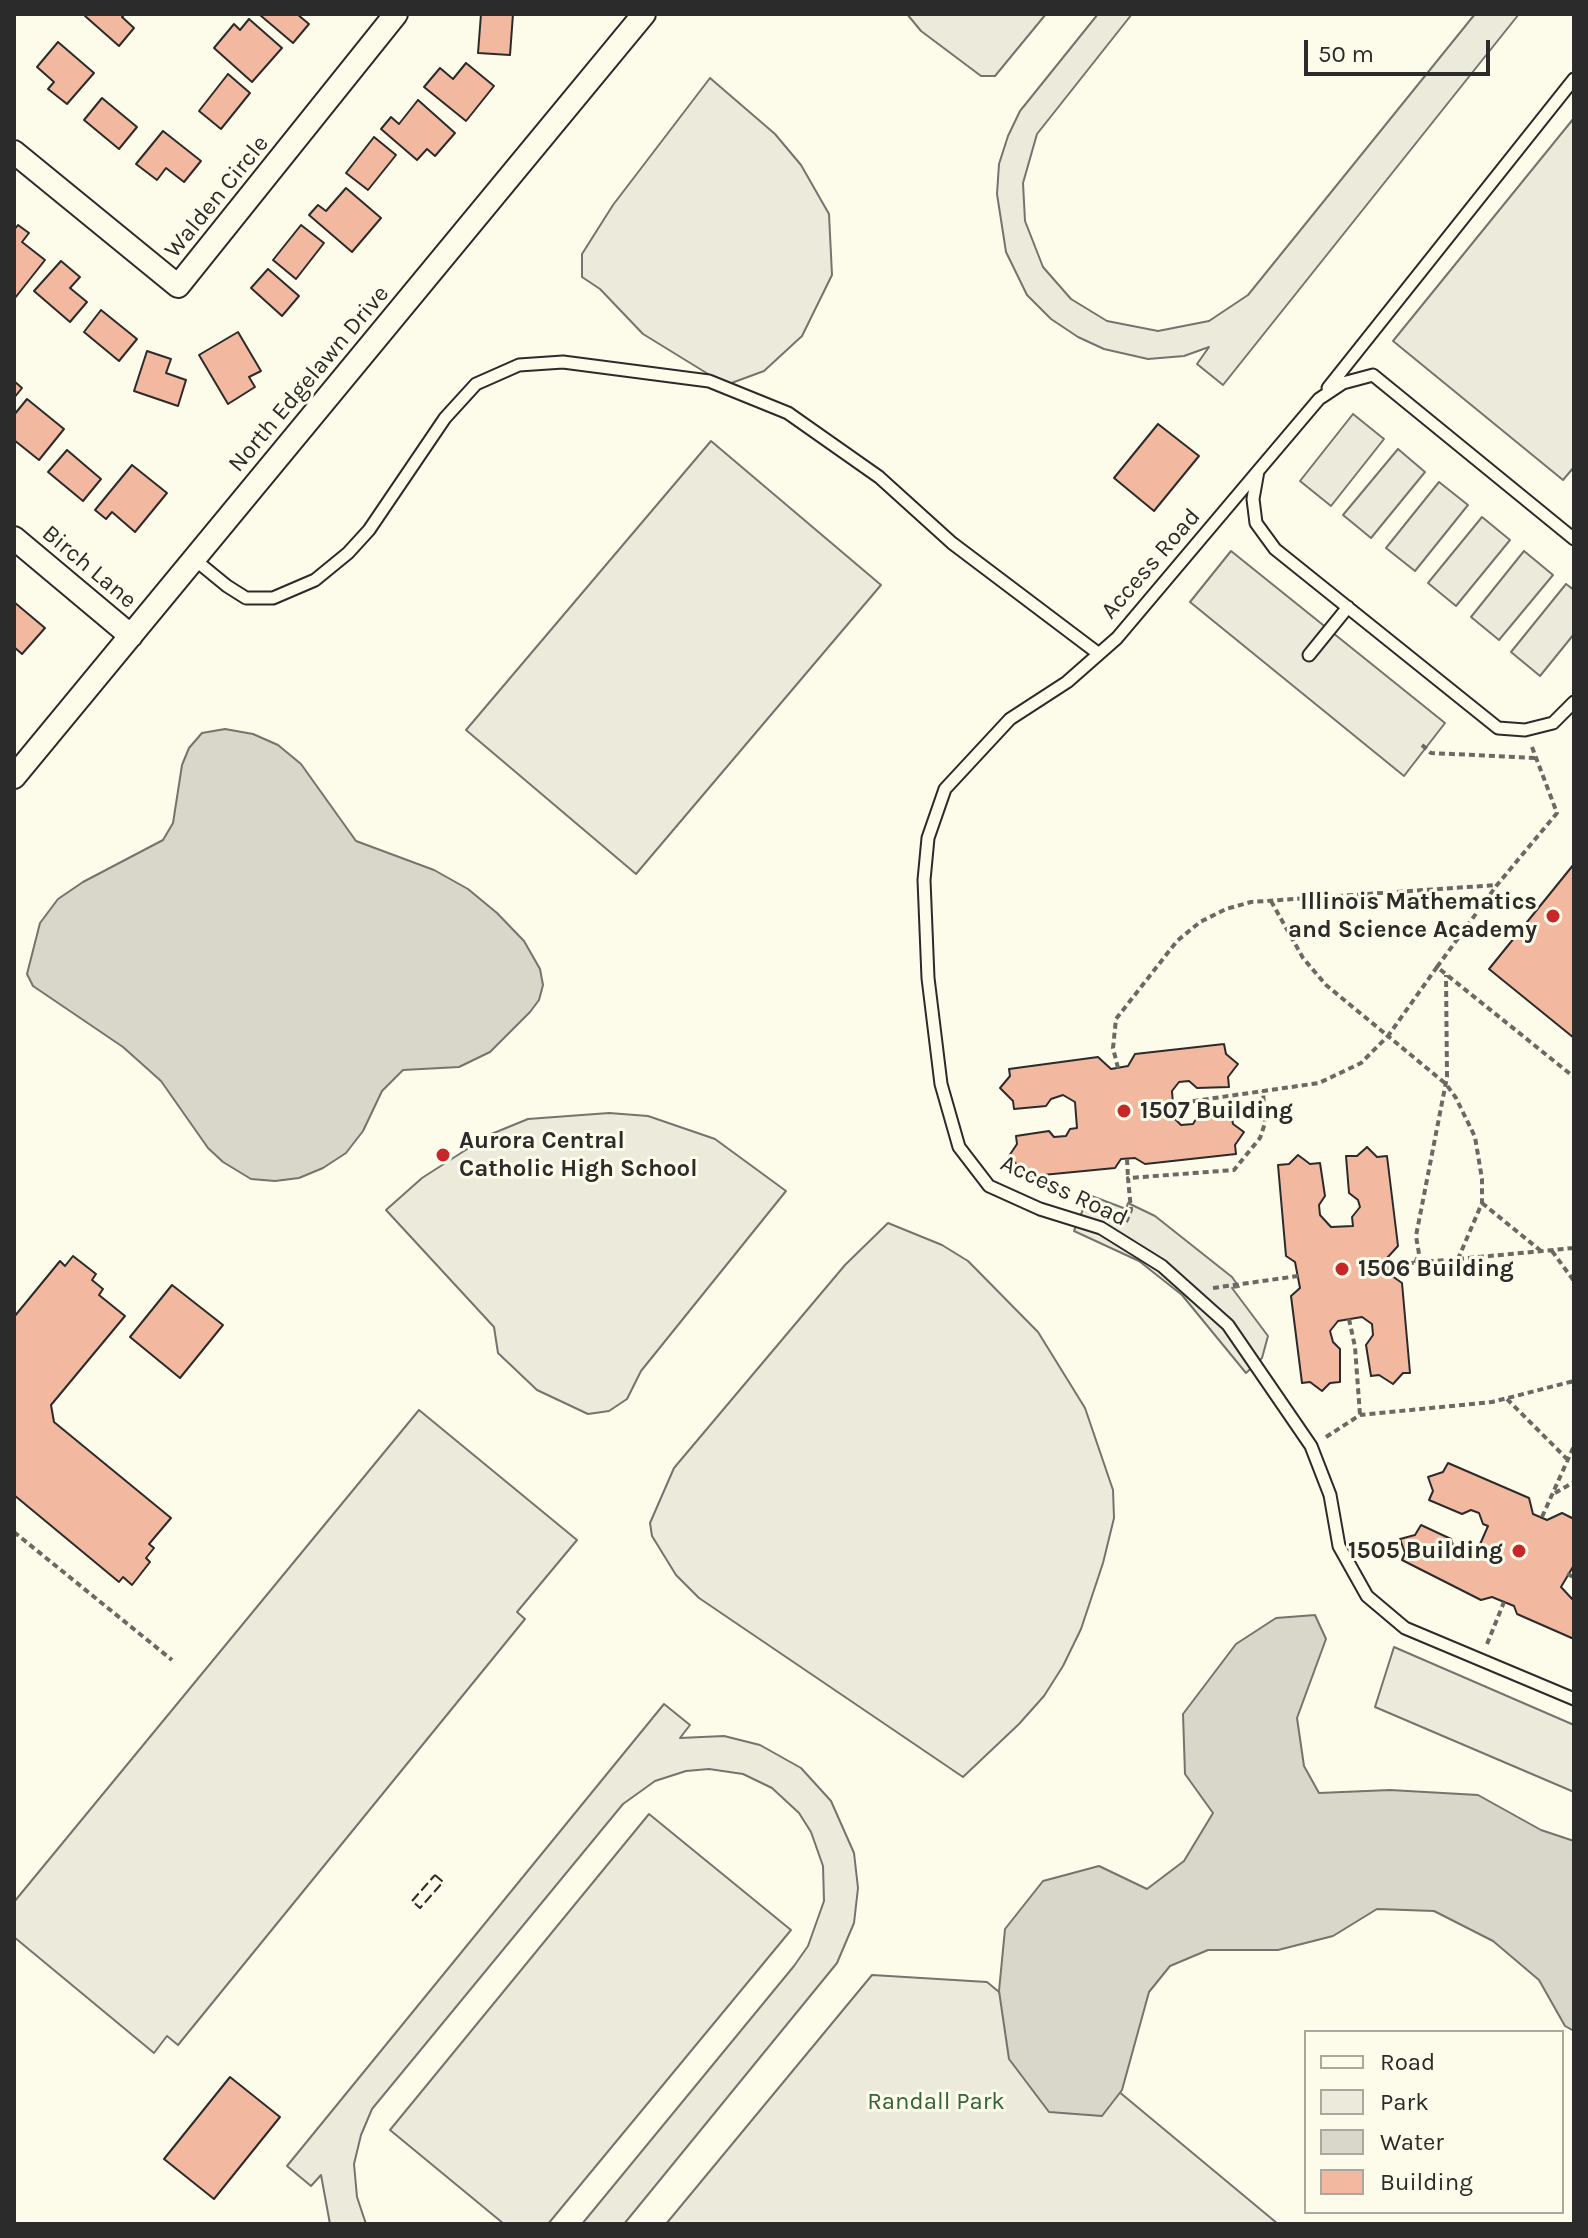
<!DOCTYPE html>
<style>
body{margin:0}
#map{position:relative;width:1588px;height:2238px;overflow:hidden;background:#fdfbea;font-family:Karla,sans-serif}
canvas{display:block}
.frame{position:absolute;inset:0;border:16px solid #2b2b2b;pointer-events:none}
.legend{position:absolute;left:1304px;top:2030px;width:260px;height:184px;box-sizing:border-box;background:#fdfbea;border:2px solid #a9a89e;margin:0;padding:10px 14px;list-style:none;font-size:24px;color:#2b2b2b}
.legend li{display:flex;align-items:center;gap:16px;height:40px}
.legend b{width:40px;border:2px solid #a9a89e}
.scale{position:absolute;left:1304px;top:40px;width:186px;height:36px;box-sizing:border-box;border:4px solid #2b2b2b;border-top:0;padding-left:10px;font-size:24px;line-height:28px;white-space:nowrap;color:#2b2b2b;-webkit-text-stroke:6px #fdfbea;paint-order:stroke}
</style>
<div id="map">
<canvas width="1588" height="2238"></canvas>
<div class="frame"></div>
<ul class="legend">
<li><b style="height:10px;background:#fdfbea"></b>Road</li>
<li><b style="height:22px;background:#ecebdb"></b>Park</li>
<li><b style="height:22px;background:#d8d7c9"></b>Water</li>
<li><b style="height:22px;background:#f2b8a0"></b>Building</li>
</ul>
<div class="scale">50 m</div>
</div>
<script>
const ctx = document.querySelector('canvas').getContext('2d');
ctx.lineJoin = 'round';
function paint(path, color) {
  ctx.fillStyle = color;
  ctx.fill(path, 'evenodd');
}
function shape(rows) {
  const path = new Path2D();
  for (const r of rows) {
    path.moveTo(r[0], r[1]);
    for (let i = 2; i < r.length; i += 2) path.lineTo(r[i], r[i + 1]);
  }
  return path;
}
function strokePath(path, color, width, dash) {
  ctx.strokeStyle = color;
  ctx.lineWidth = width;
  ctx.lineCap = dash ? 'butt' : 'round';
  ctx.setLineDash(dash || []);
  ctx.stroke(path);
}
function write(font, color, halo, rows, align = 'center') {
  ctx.font = font + ' Karla,sans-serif';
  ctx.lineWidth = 6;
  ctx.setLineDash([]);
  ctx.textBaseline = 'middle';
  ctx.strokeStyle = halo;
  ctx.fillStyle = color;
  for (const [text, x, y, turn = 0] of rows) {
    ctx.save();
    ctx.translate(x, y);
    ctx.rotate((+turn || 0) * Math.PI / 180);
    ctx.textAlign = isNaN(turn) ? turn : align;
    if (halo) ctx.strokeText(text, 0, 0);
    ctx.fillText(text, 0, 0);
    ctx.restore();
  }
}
const green = shape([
 [907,14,1046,14,995,76,981,76,921,31,907,14],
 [1098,14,1132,14,1037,134,1023,183,1025,221,1043,267,1071,299,1107,321,1158,331,1209,321,1248,295,1475,14,1519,14,1223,385,1197,364,1209,347,1184,356,1148,359,1104,349,1078,337,1051,319,1027,295,1006,252,997,194,999,164,1008,136,1020,111,1098,14],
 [710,78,775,134,801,165,829,214,832,275,802,336,764,371,726,385,643,334,600,289,582,277,582,254,613,205,710,78],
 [1353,414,1384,439,1331,506,1300,481,1353,414],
 [711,441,881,585,636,874,466,730,711,441],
 [1398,449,1425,472,1371,538,1343,515,1398,449],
 [1439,482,1468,505,1415,571,1386,548,1439,482],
 [1482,517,1510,540,1456,606,1428,583,1482,517],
 [1524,551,1553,575,1499,640,1471,617,1524,551],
 [1566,584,1574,590,1574,634,1540,676,1511,652,1566,584],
 [609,1113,648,1116,715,1139,786,1191,641,1371,627,1399,609,1411,588,1414,537,1390,498,1353,494,1327,386,1210,422,1178,489,1135,528,1119,609,1113],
 [888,1223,942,1245,968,1261,1038,1332,1085,1408,1113,1490,1114,1518,1103,1563,1081,1629,1063,1666,1044,1696,1019,1724,963,1777,699,1598,676,1575,652,1536,650,1523,674,1468,845,1265,888,1223],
 [664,1704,690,1725,680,1738,724,1736,760,1745,801,1768,831,1801,854,1853,858,1888,854,1923,837,1963,624,2224,582,2224,794,1966,808,1946,824,1901,823,1866,811,1832,799,1813,772,1788,743,1774,709,1769,686,1771,655,1781,623,1804,372,2109,361,2135,354,2164,357,2197,366,2224,330,2224,321,2175,311,2186,287,2166,664,1704],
 [649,1814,791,1930,548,2224,504,2224,390,2130,649,1814],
 [872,1975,987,1982,1278,2224,666,2224,872,1975]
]);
const parking = shape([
 [1574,118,1574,467,1563,480,1393,341,1574,118],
 [1231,551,1445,723,1404,776,1190,602,1231,551],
 [1089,1195,1126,1209,1128,1203,1155,1216,1232,1277,1239,1287,1232,1288,1268,1336,1262,1358,1246,1373,1182,1295,1139,1261,1074,1231,1089,1195],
 [419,1410,577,1540,517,1612,525,1619,178,2045,167,2036,154,2053,14,1937,14,1902,419,1410],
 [1394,1647,1574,1725,1574,1792,1375,1707,1394,1647]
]);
const water = shape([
 [225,729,253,734,278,745,301,764,356,841,434,870,468,889,497,913,524,941,540,969,543,985,539,1000,530,1012,490,1052,459,1067,403,1070,382,1091,363,1131,346,1153,323,1168,299,1178,275,1181,251,1179,223,1162,208,1148,161,1081,123,1047,33,986,27,974,40,923,58,899,83,882,163,840,173,823,182,765,189,748,202,733,225,729],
 [1315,1615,1326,1639,1297,1718,1304,1766,1319,1793,1390,1790,1478,1795,1541,1830,1574,1841,1574,2031,1565,2026,1539,1980,1493,1941,1434,1911,1377,1909,1333,1936,1278,1950,1208,1950,1170,1966,1149,1992,1122,2090,1102,2116,1049,2112,1009,2059,999,1991,1005,1929,1043,1881,1099,1866,1147,1889,1184,1861,1213,1813,1185,1774,1183,1714,1236,1644,1276,1618,1315,1615]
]);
const building = shape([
 [87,14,125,14,122,17,134,28,119,46,85,16,87,14],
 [297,14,309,24,293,43,260,15,297,14],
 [481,14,513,14,510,55,478,53,481,14],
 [249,19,282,48,252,82,214,48,234,24,240,30,249,19],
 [58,42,94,73,67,104,48,89,54,82,37,67,58,42],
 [466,63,494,86,466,121,424,87,440,68,453,79,466,63],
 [228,74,250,93,221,129,199,111,228,74],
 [102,98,137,127,119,149,84,120,102,98],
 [418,100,455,133,435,156,427,149,417,160,381,129,391,117,399,124,418,100],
 [163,131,201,161,184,182,166,168,157,180,136,164,163,131],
 [374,137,396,155,368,190,346,173,374,137],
 [346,188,381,218,352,252,309,215,318,205,326,211,346,188],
 [18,225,29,233,22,242,45,260,15,298,14,230,18,225],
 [301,225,324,243,296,279,273,260,301,225],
 [61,261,80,277,70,288,87,302,70,322,34,291,61,261],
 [268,269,299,296,282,316,251,288,268,269],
 [101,310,137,339,119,361,84,332,101,310],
 [238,332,261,371,249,377,255,387,228,404,199,355,238,332],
 [147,351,171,359,166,373,186,380,178,406,134,391,147,351],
 [14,381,22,388,14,398,14,381],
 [27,399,64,429,39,460,14,440,14,415,27,399],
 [1158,424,1199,456,1154,511,1114,478,1158,424],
 [67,450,101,479,83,501,48,472,67,450],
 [132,465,167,493,135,532,112,512,106,519,95,510,132,465],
 [14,602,45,628,22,654,14,647,14,602],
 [1574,864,1574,1038,1489,969,1574,864],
 [1224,1044,1226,1054,1238,1064,1228,1077,1229,1087,1197,1088,1189,1081,1179,1082,1172,1091,1174,1118,1181,1125,1193,1124,1198,1116,1231,1113,1233,1124,1244,1132,1235,1145,1236,1154,1145,1164,1135,1158,1121,1159,1115,1168,1022,1177,1020,1168,1009,1156,1017,1144,1016,1136,1049,1131,1054,1137,1066,1136,1070,1129,1077,1128,1075,1102,1063,1095,1051,1099,1046,1106,1014,1109,1013,1101,1000,1088,1010,1076,1009,1069,1098,1057,1111,1069,1128,1066,1135,1054,1224,1044],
 [1367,1147,1377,1157,1387,1156,1398,1246,1387,1258,1388,1273,1402,1283,1410,1373,1403,1373,1393,1384,1379,1375,1371,1376,1366,1345,1373,1335,1372,1324,1362,1317,1338,1321,1330,1331,1333,1342,1340,1349,1340,1382,1330,1383,1322,1391,1310,1382,1302,1383,1291,1296,1300,1288,1295,1262,1286,1256,1278,1165,1289,1164,1298,1155,1310,1164,1320,1163,1325,1196,1319,1205,1320,1215,1331,1227,1353,1226,1352,1217,1360,1207,1358,1200,1349,1193,1346,1156,1357,1156,1367,1147],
 [73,1256,96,1274,92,1280,103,1289,99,1295,125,1316,51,1405,54,1422,171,1518,149,1544,154,1548,146,1558,150,1562,132,1585,123,1577,119,1582,14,1495,14,1317,60,1261,65,1266,73,1256],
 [172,1285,223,1325,180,1378,130,1337,172,1285],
 [1448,1463,1529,1498,1533,1514,1547,1520,1562,1513,1574,1519,1574,1565,1561,1587,1574,1601,1574,1639,1517,1614,1514,1606,1492,1597,1481,1600,1402,1560,1405,1553,1400,1539,1415,1535,1421,1525,1451,1539,1454,1548,1462,1553,1473,1547,1478,1549,1488,1526,1483,1524,1479,1513,1471,1510,1462,1514,1429,1500,1433,1491,1428,1477,1443,1472,1448,1463],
 [230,2077,280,2117,214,2199,164,2159,230,2077]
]);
const path = shape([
 [1422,745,1431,753,1536,758],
 [1532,747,1557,813,1497,885,1437,967,1574,1077],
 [1271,901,1303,958,1326,985,1388,1036,1437,967],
 [1118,1068,1113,1048,1116,1019,1177,941,1200,922,1226,909,1251,902,1497,885],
 [1173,1104,1319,1083,1361,1063,1388,1036,1446,1084,1456,1098,1475,1137,1482,1179,1482,1203,1458,1259,1388,1265],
 [1127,1159,1128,1178],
 [1482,1203,1541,1251],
 [1126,1222,1131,1210,1128,1178,1234,1170,1260,1138,1265,1123,1263,1091],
 [1552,1251,1574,1281],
 [1458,1259,1574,1248],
 [1415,1263,1419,1254,1416,1236,1447,1077,1446,975],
 [1213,1288,1298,1276],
 [1349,1319,1355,1347,1360,1415],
 [1507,1399,1568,1460],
 [1326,1437,1360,1415,1492,1402,1574,1381],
 [1555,1493,1574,1482],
 [1542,1517,1574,1446],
 [14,1532,172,1660],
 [1567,1574,1574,1577],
 [1487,1644,1504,1602]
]);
const lane = shape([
 [1328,388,1574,79],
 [1258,471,1117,638,1067,682,1010,719,945,789,928,838,924,880,928,978,941,1084,959,1147,989,1186,1040,1209,1101,1228,1162,1266,1228,1325,1311,1446,1330,1495,1339,1546,1367,1596,1405,1628,1574,1699],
 [1574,539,1373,375,1343,383,1319,399,1258,471,1253,499,1256,523,1275,549,1498,728,1525,730,1553,723,1574,702],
 [194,559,227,586,246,598,273,598,315,580,348,553,369,530,445,418,476,384,519,365,563,362,709,381,788,413,879,477,952,543,1099,654],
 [1309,655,1348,607]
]);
const street = shape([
 [14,152,178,286,396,14],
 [14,538,131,636],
 [14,777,644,14]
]);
const fence = shape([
 [435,1875,443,1882,420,1908,412,1901,435,1875]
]);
const markers = [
 [1553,916,8,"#c62828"],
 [1124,1111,8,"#c62828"],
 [443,1155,8,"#c62828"],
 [1342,1269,8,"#c62828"],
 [1519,1551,8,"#c62828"]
];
const streetNames = [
 ["Walden Circle",217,197,-51],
 ["North Edgelawn Drive",309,379,-50],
 ["Access Road",1151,564,-49],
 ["Birch Lane",89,567,40],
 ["Access Road",1064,1191,25]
];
const poiNames = [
 ["Illinois Mathematics",1537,902,"right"],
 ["and Science Academy",1537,930,"right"],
 ["1507 Building",1140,1111],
 ["Aurora Central",459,1141],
 ["Catholic High School",459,1169],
 ["1506 Building",1358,1269],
 ["1505 Building",1503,1551,"right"]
];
const parkNames = [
 ["Randall Park",936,2102]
];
paint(green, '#ecebdb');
strokePath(green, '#74746e', 2);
paint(parking, '#eceadb');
strokePath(parking, '#74746e', 2);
paint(water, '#d8d7c9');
strokePath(water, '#74746e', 2);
paint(building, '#f2b8a0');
strokePath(building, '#2b2b2b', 2);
strokePath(lane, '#2b2b2b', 15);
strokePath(street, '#2b2b2b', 26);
strokePath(path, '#6a6964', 4, [6, 4]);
strokePath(lane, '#fdfbea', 11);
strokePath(street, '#fdfbea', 22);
strokePath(fence, '#2b2b2b', 2, [10, 4]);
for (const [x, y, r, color] of markers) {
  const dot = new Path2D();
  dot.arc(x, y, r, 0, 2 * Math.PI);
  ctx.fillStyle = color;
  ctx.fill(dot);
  strokePath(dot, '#fdfbea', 3);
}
write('24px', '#2b2b2b', '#fdfbea', streetNames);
write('bold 24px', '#2b2b2b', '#fdfbea', poiNames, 'left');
write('24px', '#34623c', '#fdfbea', parkNames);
</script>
